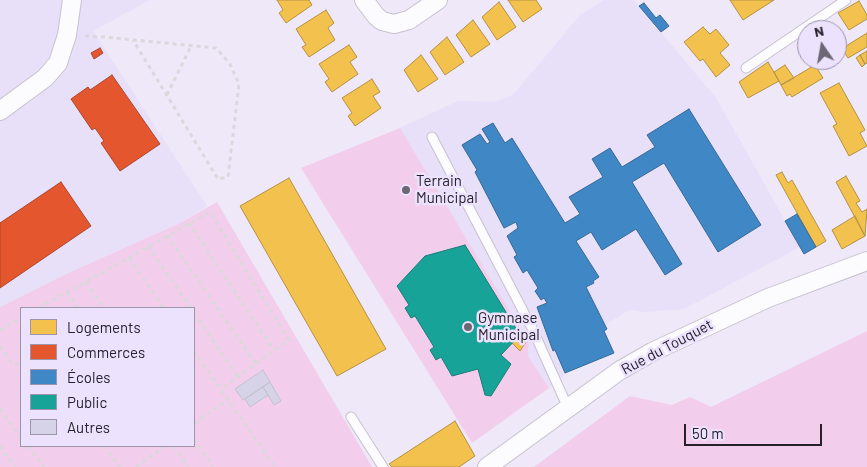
<!DOCTYPE html>
<meta charset="utf-8">
<style>
body{margin:0}
#map{position:relative;width:867px;height:467px;overflow:hidden;background:#eee8f8;font-family:Barlow,sans-serif}
canvas{display:block}
.legend{position:absolute;left:20px;top:307px;width:175px;height:140px;box-sizing:border-box;background:#ece2fe;border:1px solid #9d95aa;margin:0;padding:6px 9px;list-style:none;font-size:15px;color:#26222c}
.legend li{display:flex;align-items:center;gap:10px;height:25px}
.legend b{width:25px;border:1px solid #9d95aa}
.north{position:absolute;left:797px;top:20px;width:50px;height:50px;box-sizing:border-box;background:#ece2fe;border:1px solid #9d95aa;border-radius:50%;rotate:348deg;font-size:14px;font-weight:700;line-height:20px;text-align:center;color:#26222c}
.north::after{content:'';display:block;margin:auto;width:18px;height:22px;background:#6c6773;clip-path:polygon(50% 0,100% 100%,50% 72%,0 100%)}
.scale{position:absolute;left:684px;top:424px;width:138px;height:22px;box-sizing:border-box;border:2px solid #26222c;border-top:0;padding-left:6px;font-size:15px;line-height:18px;white-space:nowrap;color:#26222c;-webkit-text-stroke:4px #ece2fe;paint-order:stroke}
</style>
<div id="map">
<canvas width="867" height="467"></canvas>
<ul class="legend">
<li><b style="height:14px;background:#f2c14e"></b>Logements</li>
<li><b style="height:14px;background:#e4572e"></b>Commerces</li>
<li><b style="height:14px;background:#3f88c5"></b>Écoles</li>
<li><b style="height:14px;background:#17a398"></b>Public</li>
<li><b style="height:14px;background:#d6d3e9"></b>Autres</li>
</ul>
<div class="north">N</div>
<div class="scale">50 m</div>
</div>
<script>
const ctx = document.querySelector('canvas').getContext('2d');
ctx.lineJoin = 'round';
function paint(path, color) {
  ctx.fillStyle = color;
  ctx.fill(path, 'evenodd');
}
function shape(rows) {
  const path = new Path2D();
  for (const r of rows) {
    path.moveTo(r[0], r[1]);
    for (let i = 2; i < r.length; i += 2) path.lineTo(r[i], r[i + 1]);
  }
  return path;
}
function strokePath(path, color, width, dash) {
  ctx.strokeStyle = color;
  ctx.lineWidth = width;
  ctx.lineCap = dash ? 'butt' : 'round';
  ctx.setLineDash(dash || []);
  ctx.stroke(path);
}
function write(font, color, halo, rows, align = 'center') {
  ctx.font = font + ' Barlow,sans-serif';
  ctx.lineWidth = 5;
  ctx.setLineDash([]);
  ctx.textBaseline = 'middle';
  ctx.strokeStyle = halo;
  ctx.fillStyle = color;
  for (const [text, x, y, turn = 0] of rows) {
    ctx.save();
    ctx.translate(x, y);
    ctx.rotate((+turn || 0) * Math.PI / 180);
    ctx.textAlign = isNaN(turn) ? turn : align;
    if (halo) ctx.strokeText(text, 0, 0);
    ctx.fillText(text, 0, 0);
    ctx.restore();
  }
}
const built = shape([
 [0,0,150,0,93,31,207,206,178,224,66,274,0,307],
 [604,0,634,0,716,98,800,247,684,309,645,312,629,310,605,325,607,329,604,331,614,353,565,373,565,375,549,388,528,356,528,337,526,338,400,128,458,101,494,102,513,95,580,15]
]);
const green = shape([
 [400,128,526,338,529,337,528,356,549,388,472,443,301,168],
 [217,202,372,467,0,467,0,307,66,274,178,224],
 [21,308,194,308,194,446,21,446],
 [867,331,867,467,534,467,630,396,672,405,690,397,711,407]
]);
const homes = shape([
 [277,0,309,0,312,5,286,23,279,13,283,10,277,0],
 [508,0,536,0,542,9,523,22,508,0],
 [730,0,774,0,743,20,730,0],
 [859,1,867,15,867,19,849,30,838,13,859,1],
 [499,2,516,27,497,40,482,17,499,2],
 [326,10,334,23,328,28,335,40,309,57,302,47,306,45,296,29,326,10],
 [473,20,490,44,471,57,456,35,473,20],
 [703,27,710,34,716,29,729,45,720,53,730,65,716,77,703,59,700,61,684,42,703,27],
 [867,33,867,47,848,58,844,52,841,54,838,51,867,33],
 [447,37,464,62,445,75,430,52,447,37],
 [349,45,357,57,350,62,358,74,332,92,325,82,329,79,319,64,349,45],
 [867,51,867,63,865,64,860,55,867,51],
 [421,55,438,79,418,92,404,70,421,55],
 [860,55,865,64,862,67,856,58,860,55],
 [768,62,779,81,748,98,739,82,768,62],
 [785,65,794,78,781,85,774,72,785,65],
 [815,65,823,78,792,97,790,94,787,96,781,85,815,65],
 [372,79,380,92,373,96,381,108,355,126,348,116,352,113,342,98,372,79],
 [839,83,865,130,860,133,867,146,849,156,833,126,837,124,820,93,839,83],
 [782,172,788,183,792,180,826,241,816,247,776,175,782,172],
 [846,176,860,201,856,203,862,212,867,209,865,236,836,182,846,176],
 [289,178,386,349,337,376,240,206,289,178],
 [855,216,865,236,842,249,832,230,855,216],
 [519,336,526,342,520,351,512,343,519,336],
 [455,421,475,456,459,467,392,467,389,464,455,421]
]);
const shops = shape([
 [100,48,103,53,94,59,91,53,100,48],
 [112,75,160,144,120,171,101,143,104,141,95,128,92,130,71,99,88,87,90,90,112,75],
 [61,182,91,226,0,288,0,223,61,182]
]);
const schools = shape([
 [644,3,656,18,660,15,669,26,661,32,639,6,644,3],
 [689,109,761,225,718,252,664,163,632,182,682,264,665,275,636,229,602,250,591,232,576,241,599,277,593,281,594,283,586,287,607,329,604,331,614,353,565,373,555,350,553,351,537,307,547,303,544,298,541,300,535,291,538,288,527,270,523,273,514,257,517,255,507,236,518,228,516,222,504,228,475,172,477,170,462,145,480,134,487,144,490,142,482,129,493,123,505,143,512,138,565,223,580,214,569,197,603,177,592,159,610,148,622,167,655,147,647,135,689,109],
 [797,214,816,247,804,254,785,221,797,214]
]);
const public = shape([
 [465,245,520,335,501,355,511,364,491,396,485,395,478,369,452,376,441,357,436,360,430,350,434,347,415,316,411,318,405,308,409,305,397,286,425,256,465,245]
]);
const building = shape([
 [263,370,270,382,243,400,235,389,263,370],
 [270,382,281,401,274,405,263,387,270,382],
 [263,387,268,395,250,407,245,399,263,387]
]);
const path = shape([
 [85,36,104,37,216,48,230,64,239,84,228,177,218,179,133,40],
 [167,95,191,46],
 [189,223,274,350],
 [167,235,256,364],
 [148,246,191,308],
 [129,258,210,212,289,340,221,389],
 [86,282,104,308],
 [67,292,78,308],
 [38,308,129,258,164,308],
 [194,313,238,377],
 [0,330,21,318],
 [0,346,12,363,21,365],
 [194,351,275,467],
 [0,409,21,437],
 [194,424,228,399],
 [194,439,213,467],
 [0,446,15,467],
 [28,446,44,467],
 [104,446,120,467],
 [174,446,188,467],
 [136,467,165,446]
]);
const service = shape([
 [746,68,846,0],
 [432,137,532,328,568,408],
 [351,417,383,467]
]);
const minor = shape([
 [364,0,376,16,382,21,394,24,409,20,438,0],
 [0,111,45,78,58,63,67,35,72,0],
 [487,467,619,371,652,352,768,298,867,261]
]);
const markers = [
 [406,190,5,"#6c6773"],
 [468,327,5,"#6c6773"]
];
const poiNames = [
 ["Terrain",416,181],
 ["Municipal",416,198],
 ["Gymnase",478,318],
 ["Municipal",478,335]
];
const streetNames = [
 ["Rue du Touquet",667,347,-28]
];
paint(built, '#e8dff9');
paint(green, '#f3ceec');
paint(homes, '#f2c14e');
strokePath(homes, '#b59144', 1);
paint(shops, '#e4572e');
strokePath(shops, '#ab472d', 1);
paint(schools, '#3f88c5');
strokePath(schools, '#386997', 1);
paint(public, '#17a398');
strokePath(public, '#1c7c78', 1);
paint(building, '#d6d3e9');
strokePath(building, '#c4c2ce', 1);
strokePath(service, '#c7c2cf', 11);
strokePath(minor, '#c7c2cf', 20);
strokePath(path, '#dad8dc', 3, [4, 4]);
strokePath(service, '#fcfcfe', 9);
strokePath(minor, '#fcfcfe', 18);
for (const [x, y, r, color] of markers) {
  const dot = new Path2D();
  dot.arc(x, y, r, 0, 2 * Math.PI);
  ctx.fillStyle = color;
  ctx.fill(dot);
  strokePath(dot, '#ece2fe', 2);
}
write('15px', '#26222c', '#ece2fe', poiNames, 'left');
write('15px', '#26222c', '#ece2fe', streetNames);
</script>
